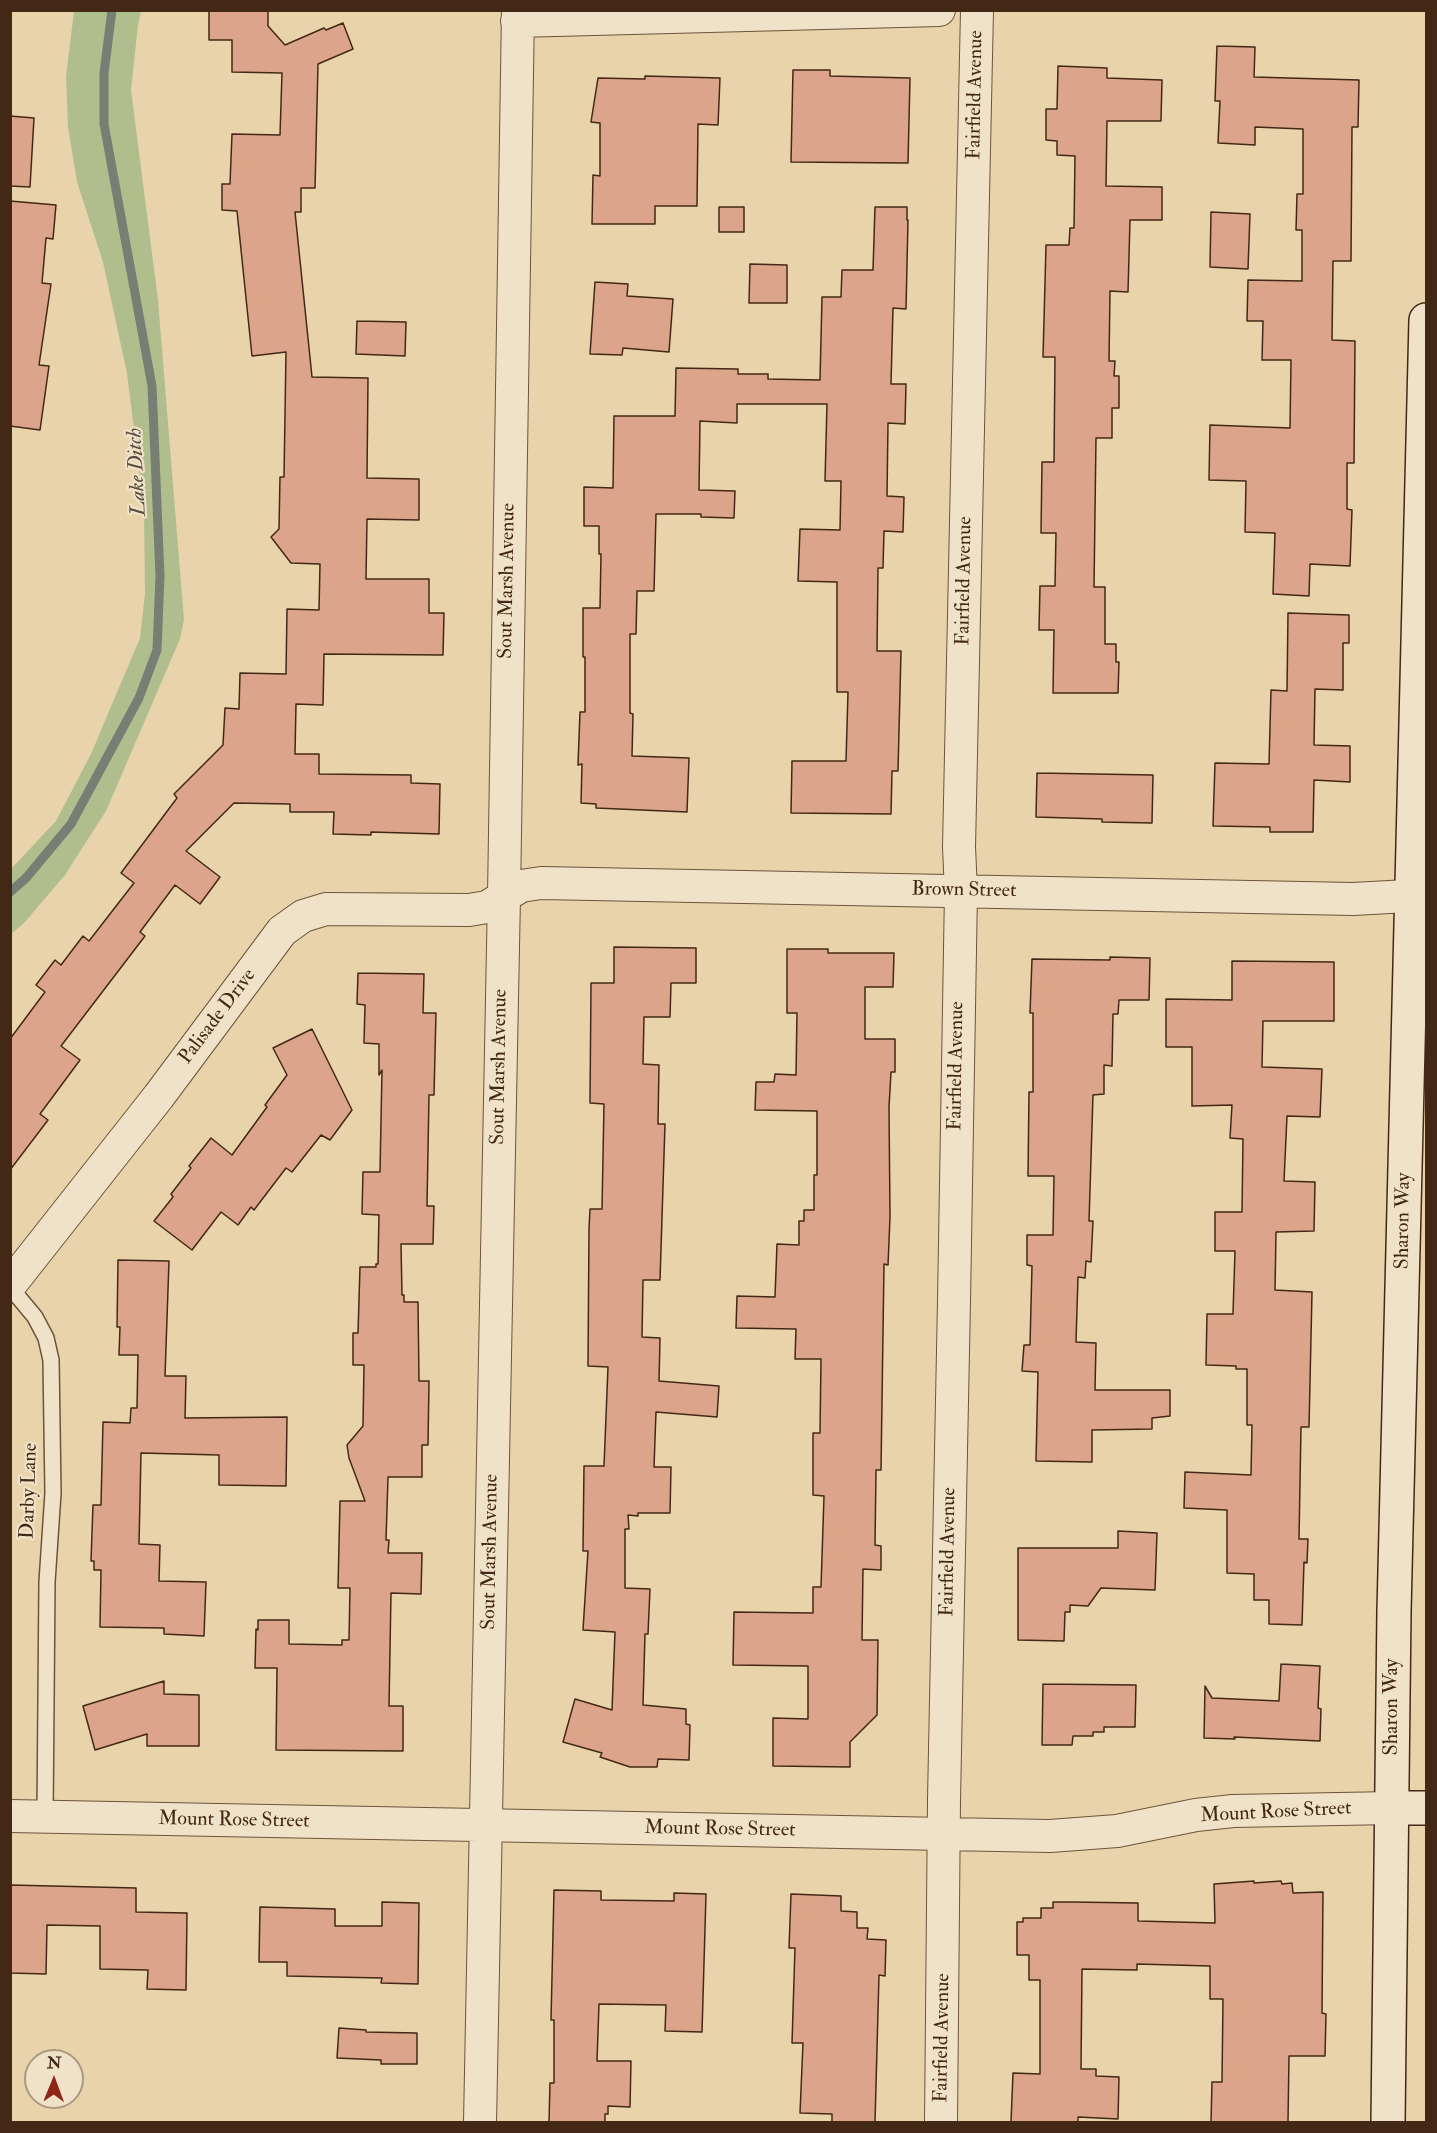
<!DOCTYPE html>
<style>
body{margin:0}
#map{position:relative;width:1437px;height:2133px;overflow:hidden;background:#e8d3ab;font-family:"IM FELL Double Pica",serif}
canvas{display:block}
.frame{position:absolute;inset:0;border:12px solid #432915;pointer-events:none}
.north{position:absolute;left:24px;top:2049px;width:60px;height:60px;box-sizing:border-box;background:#f0e2c8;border:2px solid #ab9880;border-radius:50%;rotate:1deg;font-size:16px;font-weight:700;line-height:24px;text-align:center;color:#432915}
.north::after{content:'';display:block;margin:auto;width:21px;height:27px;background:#8f2418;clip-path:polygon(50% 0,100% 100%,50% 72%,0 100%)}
</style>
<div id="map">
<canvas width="1437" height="2133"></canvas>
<div class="frame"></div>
<div class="north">N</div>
</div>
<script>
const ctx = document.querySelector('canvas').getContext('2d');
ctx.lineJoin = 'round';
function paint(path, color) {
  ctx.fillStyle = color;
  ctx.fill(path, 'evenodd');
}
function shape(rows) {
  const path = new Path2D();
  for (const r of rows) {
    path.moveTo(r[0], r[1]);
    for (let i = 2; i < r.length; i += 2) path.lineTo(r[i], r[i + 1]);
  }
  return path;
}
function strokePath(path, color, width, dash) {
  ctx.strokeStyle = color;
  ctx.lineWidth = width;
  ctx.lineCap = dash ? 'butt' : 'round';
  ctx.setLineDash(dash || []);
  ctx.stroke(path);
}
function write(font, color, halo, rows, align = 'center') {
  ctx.font = font + ' "IM FELL Double Pica",serif';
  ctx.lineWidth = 4.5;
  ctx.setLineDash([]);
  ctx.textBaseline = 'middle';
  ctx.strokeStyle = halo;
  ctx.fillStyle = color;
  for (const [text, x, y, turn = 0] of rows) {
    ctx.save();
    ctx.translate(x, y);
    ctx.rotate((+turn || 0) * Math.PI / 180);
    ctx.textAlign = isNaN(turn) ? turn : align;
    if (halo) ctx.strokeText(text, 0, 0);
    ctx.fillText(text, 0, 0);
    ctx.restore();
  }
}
const green = shape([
 [74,11,141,11,138,25,131,90,158,300,184,620,180,639,106,811,65,875,24,923,11,934,11,869,56,821,91,754,140,638,145,594,144,510,127,373,103,262,77,182,68,127,66,77]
]);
const stream = shape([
 [10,892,26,878,71,824,139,698,157,650,160,576,152,386,104,124,104,73,112,10]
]);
const building = shape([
 [209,10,268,10,268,26,285,45,324,28,326,30,343,23,353,49,318,64,315,188,301,188,301,212,295,212,312,377,368,378,367,478,419,479,419,520,367,519,366,579,429,579,429,613,444,613,443,655,324,654,323,705,296,704,295,754,319,754,319,774,411,775,411,783,440,784,439,834,371,832,371,835,333,834,334,812,290,812,290,804,234,803,186,851,220,877,200,904,175,885,140,932,145,936,61,1046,80,1060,40,1114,48,1120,10,1170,10,1039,45,992,36,985,55,960,61,965,83,936,89,941,134,883,121,873,177,798,174,794,223,745,225,708,239,709,240,673,286,674,287,609,319,610,320,564,291,563,271,537,279,529,280,477,284,477,286,352,252,356,237,211,222,210,222,184,230,184,232,134,280,135,282,73,232,72,232,40,209,40,209,10],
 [1217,46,1255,47,1254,77,1359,80,1358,127,1352,127,1351,261,1333,261,1332,340,1355,341,1354,463,1347,463,1347,509,1352,510,1350,566,1310,564,1309,596,1273,594,1275,533,1245,532,1246,481,1209,480,1210,425,1290,428,1291,360,1262,360,1263,321,1247,321,1248,280,1302,281,1302,230,1296,230,1297,194,1303,194,1303,129,1255,127,1255,145,1218,143,1220,101,1215,101,1217,46],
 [1058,66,1107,68,1107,78,1162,80,1161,121,1107,121,1106,186,1162,187,1162,220,1130,220,1128,292,1110,291,1109,361,1115,361,1114,376,1119,376,1119,408,1112,408,1112,438,1096,438,1094,587,1105,587,1105,644,1116,644,1116,662,1119,662,1118,693,1053,693,1054,630,1039,630,1040,586,1055,586,1056,533,1041,533,1042,462,1054,462,1055,357,1043,357,1046,245,1069,245,1070,228,1074,228,1075,156,1057,155,1057,141,1046,140,1046,109,1057,109,1058,66],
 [793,70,830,70,830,76,910,78,908,163,791,162,793,70],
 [645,76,720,78,718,125,698,124,697,206,655,206,655,224,592,224,593,175,600,176,600,123,591,122,598,78,645,79,645,76],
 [10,116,34,118,30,187,10,186,10,116],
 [10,201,56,205,53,239,46,238,42,283,51,284,39,365,49,366,40,430,10,426,10,201],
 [719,207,744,207,744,232,719,232,719,207],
 [875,207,907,207,907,220,908,220,906,309,893,308,891,384,906,384,905,424,888,423,887,496,904,497,903,532,884,531,883,568,878,568,877,651,901,651,898,771,892,771,891,814,791,813,792,761,846,761,848,692,837,692,837,582,798,581,800,529,840,530,841,481,825,481,827,404,737,404,737,423,700,421,699,490,735,491,734,518,701,517,701,514,656,514,654,591,637,591,636,634,630,634,630,713,633,714,632,756,689,758,687,812,596,808,596,804,581,803,582,764,578,765,580,712,585,712,585,657,583,657,583,608,600,608,601,554,599,554,599,526,584,526,584,487,613,488,614,416,675,416,676,368,738,369,738,374,768,374,768,379,820,380,822,297,841,297,842,270,873,270,875,207],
 [1211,212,1250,214,1248,269,1210,267,1211,212],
 [750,264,787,265,787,303,749,303,750,264],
 [595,282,628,284,627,296,673,299,669,352,623,348,622,355,590,354,595,282],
 [357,321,406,322,405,356,356,354,357,321],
 [1288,613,1349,615,1349,643,1343,643,1343,690,1315,689,1314,745,1350,746,1350,782,1314,780,1313,832,1270,832,1270,827,1213,826,1215,763,1269,764,1271,690,1287,691,1288,613],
 [1037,773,1153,775,1152,823,1102,822,1102,819,1036,817,1037,773],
 [614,947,696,948,696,983,671,983,670,1017,644,1017,643,1064,659,1065,658,1124,665,1124,660,1280,643,1280,642,1337,660,1338,659,1381,719,1386,717,1417,656,1412,654,1467,671,1467,670,1513,638,1513,638,1516,628,1515,629,1529,625,1529,625,1588,650,1589,648,1634,645,1634,643,1705,686,1709,686,1724,690,1725,689,1760,658,1759,657,1767,630,1767,600,1757,602,1753,563,1742,575,1699,612,1710,615,1632,583,1630,588,1551,583,1551,584,1466,604,1466,608,1367,588,1366,589,1229,590,1209,602,1209,604,1104,590,1103,591,983,614,983,614,947],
 [787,949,828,949,828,953,894,953,893,987,865,987,865,1039,895,1039,895,1072,891,1072,889,1107,890,1217,888,1265,884,1264,881,1470,876,1470,875,1545,881,1546,881,1570,863,1569,862,1640,878,1640,877,1715,850,1742,850,1767,773,1766,773,1718,808,1719,808,1666,733,1665,734,1612,813,1613,813,1587,821,1587,824,1496,813,1495,813,1433,820,1433,821,1359,795,1359,796,1329,736,1328,737,1296,775,1297,777,1244,799,1245,799,1221,804,1221,804,1210,814,1210,814,1175,817,1175,817,1111,755,1110,756,1082,774,1082,775,1074,796,1075,797,1013,787,1013,787,949],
 [1110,957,1150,958,1149,1000,1119,1000,1118,1014,1113,1014,1112,1066,1104,1065,1104,1094,1093,1095,1089,1221,1093,1221,1091,1262,1086,1261,1085,1278,1078,1277,1076,1342,1096,1343,1095,1390,1170,1390,1170,1416,1152,1418,1152,1429,1092,1430,1092,1462,1036,1461,1038,1372,1022,1371,1024,1345,1030,1345,1032,1266,1027,1265,1027,1235,1053,1235,1054,1176,1028,1176,1029,1092,1033,1092,1033,1013,1030,1013,1032,959,1110,960,1110,957],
 [1232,961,1334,962,1334,1021,1263,1021,1262,1067,1322,1069,1320,1117,1287,1116,1284,1181,1315,1182,1314,1231,1276,1232,1275,1290,1312,1292,1309,1427,1301,1427,1299,1539,1308,1539,1307,1563,1304,1562,1302,1625,1269,1624,1269,1600,1254,1600,1254,1574,1227,1573,1227,1510,1184,1508,1185,1472,1251,1475,1252,1425,1247,1425,1247,1369,1236,1369,1236,1366,1206,1365,1207,1314,1233,1314,1235,1251,1215,1251,1215,1212,1242,1212,1243,1139,1230,1138,1232,1105,1192,1106,1192,1047,1166,1047,1166,999,1232,1000,1232,961],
 [358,973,424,974,423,1013,436,1013,434,1095,429,1095,427,1206,434,1206,433,1244,401,1244,402,1295,404,1295,404,1302,418,1302,419,1381,429,1381,428,1445,422,1445,422,1477,388,1477,386,1540,389,1540,388,1553,422,1553,421,1594,391,1593,389,1706,403,1706,403,1751,276,1750,277,1668,255,1668,256,1629,258,1630,258,1620,289,1620,289,1644,342,1645,342,1640,349,1640,350,1588,338,1588,340,1501,365,1501,349,1458,347,1445,363,1426,364,1365,353,1365,353,1333,358,1333,360,1267,376,1267,376,1264,378,1264,379,1215,362,1214,363,1172,380,1172,382,1070,379,1075,379,1044,364,1043,365,1005,357,1004,358,973],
 [312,1029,352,1110,330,1140,321,1135,292,1172,286,1168,254,1210,251,1207,238,1225,221,1212,192,1250,154,1221,173,1197,171,1194,191,1168,189,1166,211,1138,232,1155,267,1107,265,1105,287,1075,273,1048,312,1029],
 [118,1260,169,1261,165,1376,186,1376,185,1418,287,1417,286,1486,219,1485,219,1455,141,1453,139,1544,160,1545,159,1581,206,1582,204,1636,164,1634,164,1628,100,1627,101,1570,94,1570,94,1561,91,1561,93,1505,101,1505,103,1422,130,1423,131,1408,137,1408,138,1355,119,1355,120,1327,117,1327,118,1260],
 [1118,1531,1157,1533,1155,1590,1101,1588,1088,1606,1070,1605,1070,1612,1065,1612,1064,1641,1018,1640,1018,1548,1118,1548,1118,1531],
 [1281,1664,1320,1666,1318,1708,1321,1709,1320,1741,1234,1737,1235,1739,1204,1738,1205,1686,1212,1698,1279,1701,1281,1664],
 [164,1681,164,1694,199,1695,199,1746,147,1746,147,1734,95,1750,83,1706,164,1681],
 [1043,1684,1136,1685,1135,1727,1104,1727,1104,1732,1093,1732,1093,1736,1073,1736,1072,1745,1042,1745,1043,1684],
 [1254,1881,1254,1883,1281,1881,1282,1884,1292,1883,1293,1893,1323,1892,1322,2013,1326,2014,1325,2056,1289,2056,1288,2122,1211,2122,1212,2082,1222,2082,1223,1999,1210,1999,1210,1966,1137,1964,1137,1970,1082,1969,1081,2069,1096,2069,1096,2076,1119,2077,1118,2119,1078,2117,1078,2122,1011,2122,1013,2073,1040,2074,1040,1980,1029,1980,1029,1955,1017,1955,1017,1922,1023,1922,1023,1918,1041,1918,1041,1908,1053,1908,1053,1902,1072,1902,1138,1903,1138,1921,1215,1923,1214,1884,1254,1881],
 [10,1885,136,1888,136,1912,187,1913,186,1990,147,1989,148,1970,100,1969,100,1926,47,1925,46,1974,10,1973,10,1885],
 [554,1890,601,1891,601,1900,674,1901,674,1893,706,1894,702,2032,665,2031,666,2005,599,2004,597,2061,631,2061,630,2107,608,2106,608,2114,605,2114,605,2122,549,2122,550,2083,554,2083,554,2020,551,2020,554,1890],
 [791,1894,841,1896,841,1911,857,1912,857,1928,868,1928,867,1939,886,1940,885,1976,879,1975,875,2122,832,2122,832,2114,800,2113,803,2043,792,2043,795,1948,789,1948,791,1894],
 [382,1902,419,1903,418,1984,381,1983,382,1978,287,1976,287,1962,259,1962,260,1907,335,1909,335,1926,382,1926,382,1902],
 [339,2028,366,2030,366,2032,417,2033,417,2064,381,2064,381,2060,337,2058,339,2028]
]);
const lane = shape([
 [10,1287,35,1317,46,1338,51,1360,53,1493,47,1582,45,1817]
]);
const street = shape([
 [517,21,939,10],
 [10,1285,159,1096,282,931,303,916,326,909,469,910,487,907,521,886,541,883,1353,899,1426,895],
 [10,1816,1050,1836,1117,1831,1196,1815,1233,1811,1392,1808],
 [480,2122,504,896,518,10],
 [941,2122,944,1800,954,1301,961,891,959,847,977,10]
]);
const secondary = shape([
 [1392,1808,1426,1808],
 [1388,2122,1394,1611,1426,320]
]);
const streetNames = [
 ["Fairfield Avenue",976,95,-89],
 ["Sout Marsh Avenue",508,581,-89],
 ["Fairfield Avenue",965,581,-89],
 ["Brown Street",964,891,1],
 ["Palisade Drive",218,1017,-53],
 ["Fairfield Avenue",957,1066,-89],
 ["Sout Marsh Avenue",500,1067,-89],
 ["Sharon Way",1404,1221,-89],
 ["Darby Lane",30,1491,-88],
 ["Sout Marsh Avenue",491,1552,-89],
 ["Fairfield Avenue",949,1552,-89],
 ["Sharon Way",1393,1707,-90],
 ["Mount Rose Street",1276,1813,-3],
 ["Mount Rose Street",234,1821,1],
 ["Mount Rose Street",720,1830,1],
 ["Fairfield Avenue",943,2038,-89]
];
const waterNames = [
 ["Lake Ditch",138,472,-93]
];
paint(green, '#b0be8e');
strokePath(stream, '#777e73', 9);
paint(building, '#dca48b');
strokePath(building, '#432915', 1.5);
strokePath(lane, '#6c543a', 18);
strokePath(street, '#6c543a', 34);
strokePath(secondary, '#432915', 36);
strokePath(lane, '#f0e2c8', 15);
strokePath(street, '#f0e2c8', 32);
strokePath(secondary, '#f0e2c8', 33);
write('20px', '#432915', '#f0e2c8', streetNames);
write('italic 21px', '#584c3c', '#f0e2c8', waterNames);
</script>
